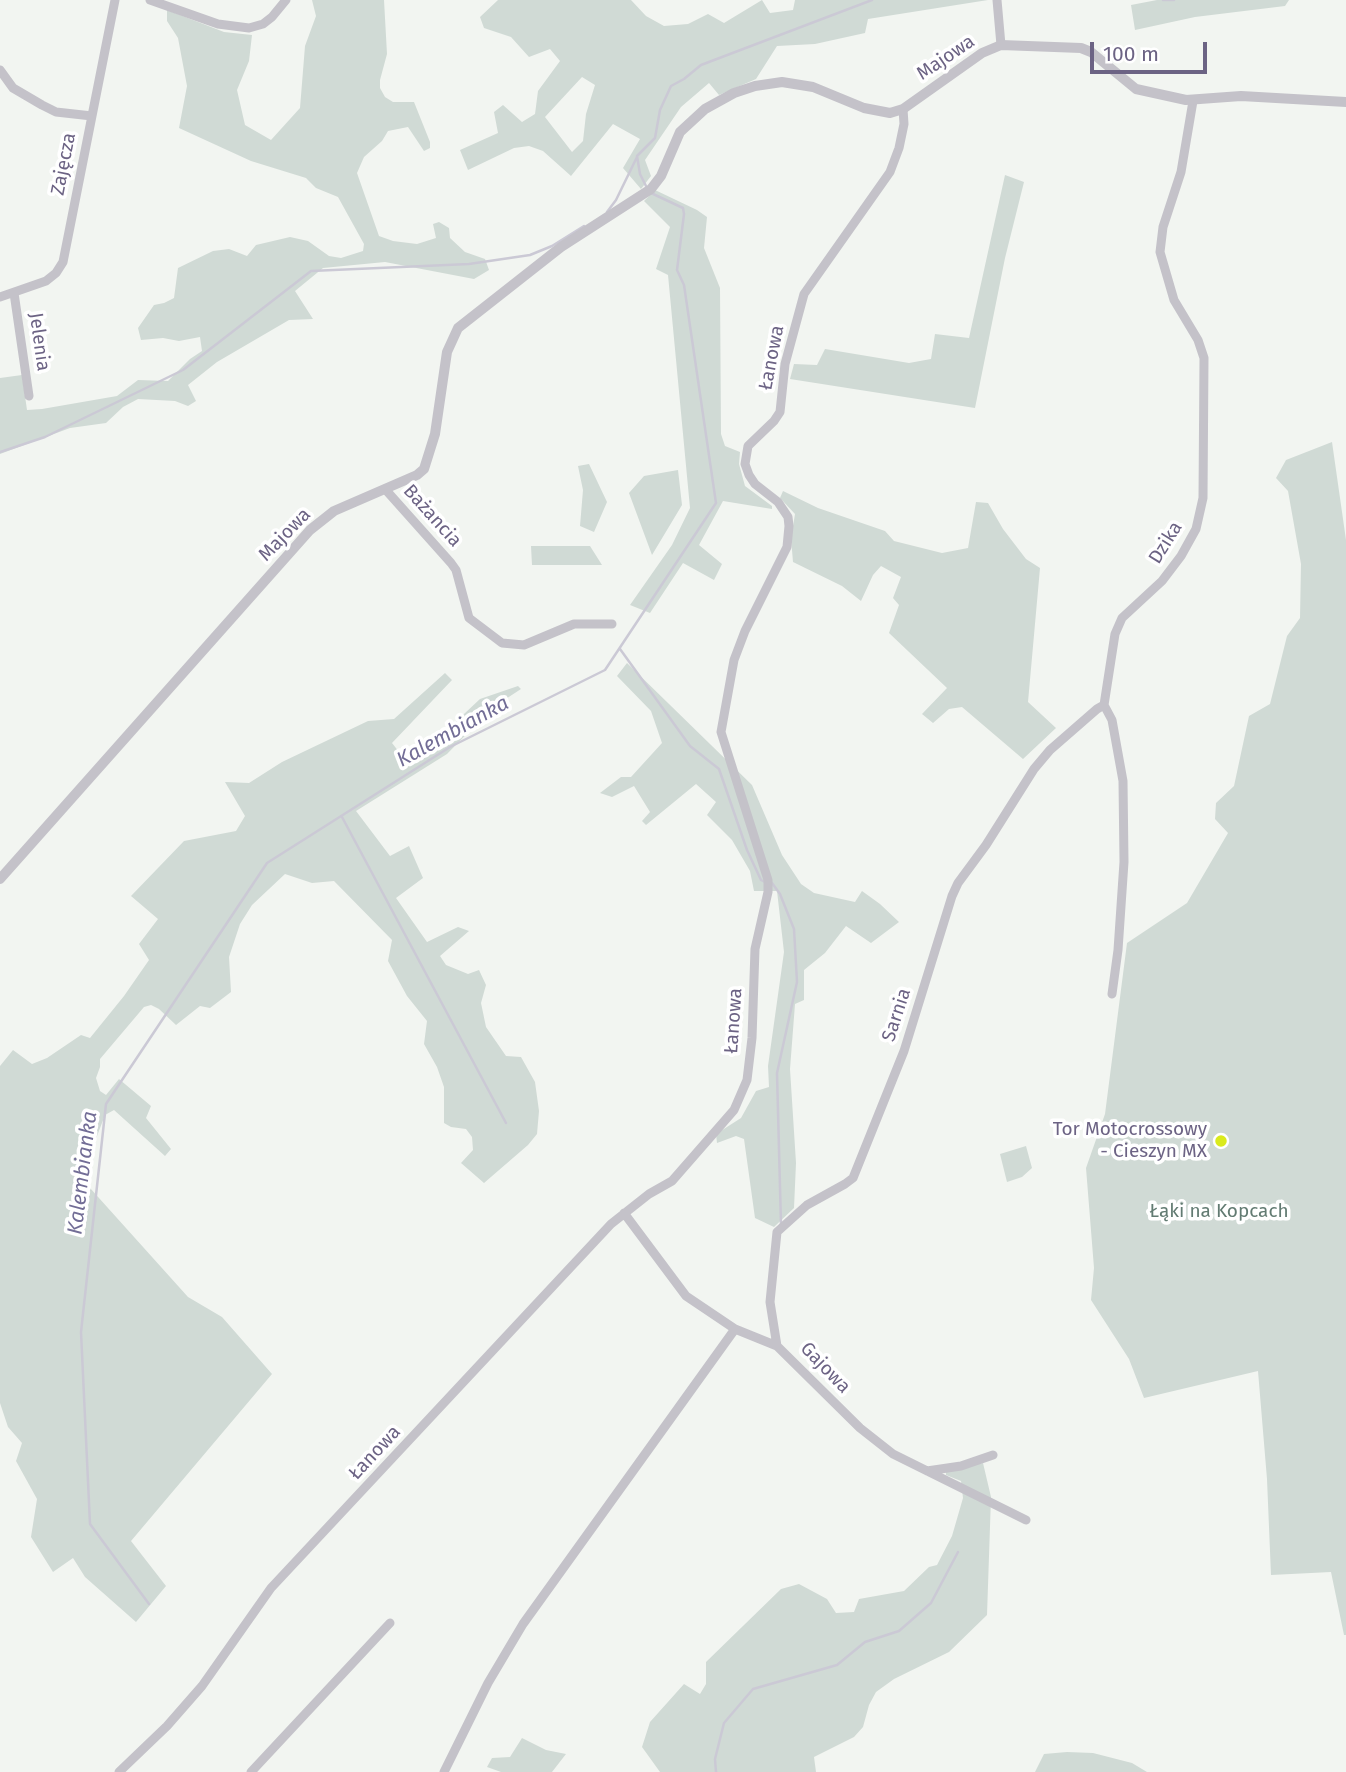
<!DOCTYPE html>
<meta charset="utf-8">
<style>
body{margin:0}
#map{position:relative;width:1346px;height:1772px;overflow:hidden;background:#f2f5f1;font-family:"Fira Sans",sans-serif}
canvas{display:block}
.scale{position:absolute;left:1090px;top:42px;width:117px;height:32px;box-sizing:border-box;border:4px solid #6c6384;border-top:0;padding-left:9px;font-size:21px;line-height:24px;white-space:nowrap;color:#6c6384;-webkit-text-stroke:5px #fff;paint-order:stroke}
</style>
<div id="map">
<canvas width="1346" height="1772"></canvas>
<div class="scale">100 m</div>
</div>
<script>
const ctx = document.querySelector('canvas').getContext('2d');
ctx.lineJoin = 'round';
function paint(path, color) {
  ctx.fillStyle = color;
  ctx.fill(path, 'evenodd');
}
function shape(rows) {
  const path = new Path2D();
  for (const r of rows) {
    path.moveTo(r[0], r[1]);
    for (let i = 2; i < r.length; i += 2) path.lineTo(r[i], r[i + 1]);
  }
  return path;
}
function strokePath(path, color, width, dash) {
  ctx.strokeStyle = color;
  ctx.lineWidth = width;
  ctx.lineCap = dash ? 'butt' : 'round';
  ctx.setLineDash(dash || []);
  ctx.stroke(path);
}
function write(font, color, halo, rows, align = 'center') {
  ctx.font = font + ' "Fira Sans",sans-serif';
  ctx.lineWidth = 7;
  ctx.setLineDash([]);
  ctx.textBaseline = 'middle';
  ctx.strokeStyle = halo;
  ctx.fillStyle = color;
  for (const [text, x, y, turn = 0] of rows) {
    ctx.save();
    ctx.translate(x, y);
    ctx.rotate((+turn || 0) * Math.PI / 180);
    ctx.textAlign = isNaN(turn) ? turn : align;
    if (halo) ctx.strokeText(text, 0, 0);
    ctx.fillText(text, 0, 0);
    ctx.restore();
  }
}
const green = shape([
 [312,0,384,0,387,54,380,80,380,88,385,97,393,102,414,102,430,142,430,148,424,151,408,127,388,131,382,141,364,157,357,173,379,236,393,241,417,244,436,238,433,224,439,222,449,228,450,238,465,252,485,259,489,270,474,279,385,262,323,268,295,291,313,319,289,320,217,362,188,385,196,401,188,406,175,401,138,399,123,407,106,423,70,428,0,454,0,378,22,375,27,410,42,409,117,396,138,380,168,381,190,359,202,351,200,337,179,341,163,338,141,340,138,328,154,305,164,303,174,298,178,268,213,251,229,249,247,256,256,245,290,237,308,241,329,256,341,258,363,251,364,244,338,197,316,188,306,178,251,161,179,128,187,86,178,38,167,21,167,10,224,32,252,35,249,61,237,90,245,125,271,140,300,108,305,46,316,16],
 [498,0,631,0,646,16,664,26,688,24,708,14,724,23,762,0,770,13,793,10,795,0,988,0,868,19,865,33,815,44,777,46,756,79,719,95,709,83,681,107,645,160,651,176,641,189,623,168,640,139,613,124,571,176,543,151,529,146,514,148,468,170,460,150,498,133,494,112,503,105,522,122,535,114,538,91,560,61,550,49,529,57,511,37,484,28,480,17],
 [582,77,595,85,586,114,583,141,572,152,545,117],
 [1157,0,1289,0,1285,6,1195,17,1135,30,1131,5],
 [1005,175,1024,182,1005,258,975,408,790,379,794,364,817,365,825,349,909,363,931,359,935,334,969,338],
 [655,190,697,210,707,217,704,248,720,288,721,434,725,446,740,452,739,464,745,486,772,506,772,509,723,501,699,545,722,564,714,580,683,563,650,613,630,605,672,545,690,508,668,275,656,269,670,227,644,201],
 [1332,442,1346,540,1346,1635,1344,1635,1331,1572,1271,1575,1267,1479,1258,1371,1144,1398,1129,1359,1091,1300,1094,1268,1086,1168,1105,1114,1127,943,1187,903,1228,833,1215,819,1216,803,1234,786,1249,716,1270,704,1287,636,1300,618,1301,564,1288,491,1276,478,1286,460],
 [589,464,607,502,594,532,580,526,583,490,578,466],
 [678,470,682,505,652,555,629,493,644,476],
 [783,491,818,508,885,531,894,541,942,553,968,548,976,502,988,503,1003,529,1026,559,1040,568,1028,702,1056,728,1023,759,962,707,949,709,933,723,922,714,947,688,889,633,899,605,893,598,901,577,881,566,873,575,861,601,842,586,793,562,791,538,795,514,780,498],
 [531,546,590,546,602,565,532,565],
 [627,663,752,785,782,855,801,884,814,893,855,902,862,891,880,904,899,922,871,943,846,926,825,953,804,970,804,1000,795,1004,790,1069,796,1163,794,1208,774,1227,755,1218,744,1139,736,1136,717,1143,716,1134,741,1118,756,1091,769,1087,768,1066,784,952,777,891,754,891,750,871,732,840,707,815,716,802,696,784,646,825,642,821,650,812,634,786,612,797,600,793,621,777,631,777,662,743,651,711,617,676],
 [445,673,452,680,392,743,403,757,433,743,480,699,518,686,521,689,492,708,447,754,356,811,390,856,409,846,423,878,396,898,427,942,458,927,469,931,440,956,446,965,468,974,479,970,486,985,481,1003,486,1027,506,1056,521,1057,535,1082,539,1111,537,1134,528,1145,484,1183,461,1163,473,1150,472,1137,466,1129,451,1127,444,1123,444,1087,437,1067,424,1044,427,1021,407,996,388,961,392,940,334,881,312,883,285,874,252,905,240,924,229,957,231,992,210,1008,200,1006,176,1025,159,1009,151,1005,144,1007,100,1059,100,1067,96,1078,100,1091,106,1095,119,1079,151,1106,146,1118,171,1149,165,1156,114,1110,105,1115,81,1178,188,1297,222,1317,272,1374,131,1541,166,1586,136,1622,85,1577,73,1558,53,1572,31,1537,37,1499,16,1461,22,1443,8,1427,0,1403,0,1066,13,1050,32,1064,47,1058,81,1035,90,1038,124,996,149,960,139,944,158,919,131,896,184,841,236,831,245,816,225,782,249,783,282,762,368,721,394,719],
 [1026,1146,1032,1168,1022,1177,1007,1182,1000,1154],
 [983,1463,991,1497,987,1615,949,1652,894,1679,876,1692,869,1705,863,1727,854,1737,814,1757,816,1772,660,1772,642,1747,650,1722,684,1684,700,1694,706,1684,706,1662,781,1589,799,1584,827,1599,836,1613,854,1612,859,1599,904,1591,929,1567,937,1565,952,1536,963,1498,961,1481,946,1475,946,1470],
 [522,1738,546,1750,566,1754,552,1772,501,1772,487,1767,492,1758,510,1757],
 [1067,1752,1093,1753,1132,1763,1147,1772,1035,1772,1044,1754]
]);
const stream = shape([
 [1163,0,1174,0],
 [647,188,640,174,637,156,655,138,660,110,671,86,684,79,701,65,872,0],
 [607,212,616,200,637,157],
 [0,452,45,437,183,370,311,271,469,264,530,255,552,246,584,226],
 [620,649,690,746,719,769,747,850,761,880,765,882],
 [342,817,506,1123],
 [772,883,780,894,794,929,797,982,777,1073,781,1225],
 [149,1604,90,1524,81,1332,106,1104,267,863,450,747,605,670,716,503,684,285,677,270,684,214,683,208,651,193],
 [716,1772,715,1759,724,1723,753,1689,837,1665,865,1642,899,1631,931,1603,958,1552]
]);
const minor = shape([
 [150,0,218,24,249,28,263,24,272,17,286,0],
 [997,0,1001,45],
 [0,70,13,88,42,105,56,112,92,116],
 [14,293,29,396],
 [0,297,46,281,56,273,63,262,115,0],
 [385,489,451,563,456,570,469,618,502,643,524,645,574,624,612,624],
 [1112,994,1118,950,1124,862,1123,781,1112,720,1104,705,1115,634,1122,618,1162,581,1181,556,1196,529,1203,498,1204,358,1198,340,1174,300,1160,252,1163,227,1181,172,1193,101],
 [624,1213,686,1296,735,1329,777,1346,860,1428,893,1454,1026,1520],
 [777,1346,770,1302,777,1232,807,1205,845,1184,853,1178,904,1051,952,896,958,883,986,845,1034,769,1050,750,1097,709,1104,705],
 [927,1471,961,1466,993,1455],
 [119,1772,167,1726,202,1686,271,1588,611,1224,649,1194,672,1181,734,1110,747,1080,752,1038,755,949,768,892,768,880,721,732,734,660,745,631,787,547,789,526,788,517,778,502,755,484,749,475,745,464,748,446,774,421,780,412,785,364,804,294,890,172,899,148,904,124,903,109],
 [251,1772,390,1623],
 [444,1772,488,1683,523,1624,735,1329]
]);
const tertiary = shape([
 [0,879,310,530,334,511,417,475,424,469,435,434,447,352,458,328,561,247,651,189,661,176,680,132,705,109,734,93,755,86,782,82,813,87,864,108,890,113,903,109,982,53,1001,45,1081,48,1091,52,1136,89,1186,100,1241,96,1346,102]
]);
const markers = [
 [1221,1141,7,"#daea1c"]
];
const streetNames = [
 ["Majowa",946,58,-34],
 ["Zajęcza",64,164,-79],
 ["Jelenia",39,342,82],
 ["Łanowa",772,358,-79],
 ["Bażancia",432,516,48],
 ["Majowa",285,535,-46],
 ["Dzika",1166,543,-58],
 ["Sarnia",897,1015,-72],
 ["Łanowa",734,1021,-86],
 ["Gajowa",825,1368,46],
 ["Łanowa",375,1453,-47]
];
const poiNames = [
 ["Tor Motocrossowy",1207,1130],
 ["- Cieszyn MX",1207,1152]
];
const parkNames = [
 ["Łąki na Kopcach",1219,1212]
];
const waterNames = [
 ["Kalembianka",453,732,-29],
 ["Kalembianka",83,1173,-83]
];
paint(green, '#d0dad5');
strokePath(stream, '#cbc9d5', 2.5);
strokePath(minor, '#c4c2c9', 9);
strokePath(tertiary, '#c4c2c9', 10);
for (const [x, y, r, color] of markers) {
  const dot = new Path2D();
  dot.arc(x, y, r, 0, 2 * Math.PI);
  ctx.fillStyle = color;
  ctx.fill(dot);
  strokePath(dot, '#fff', 2.5);
}
write('19px', '#6c6384', '#fff', streetNames);
write('19px', '#6c6384', '#fff', poiNames, 'right');
write('19px', '#627b72', '#fff', parkNames);
write('italic 21px', '#726d96', '#fff', waterNames);
</script>
